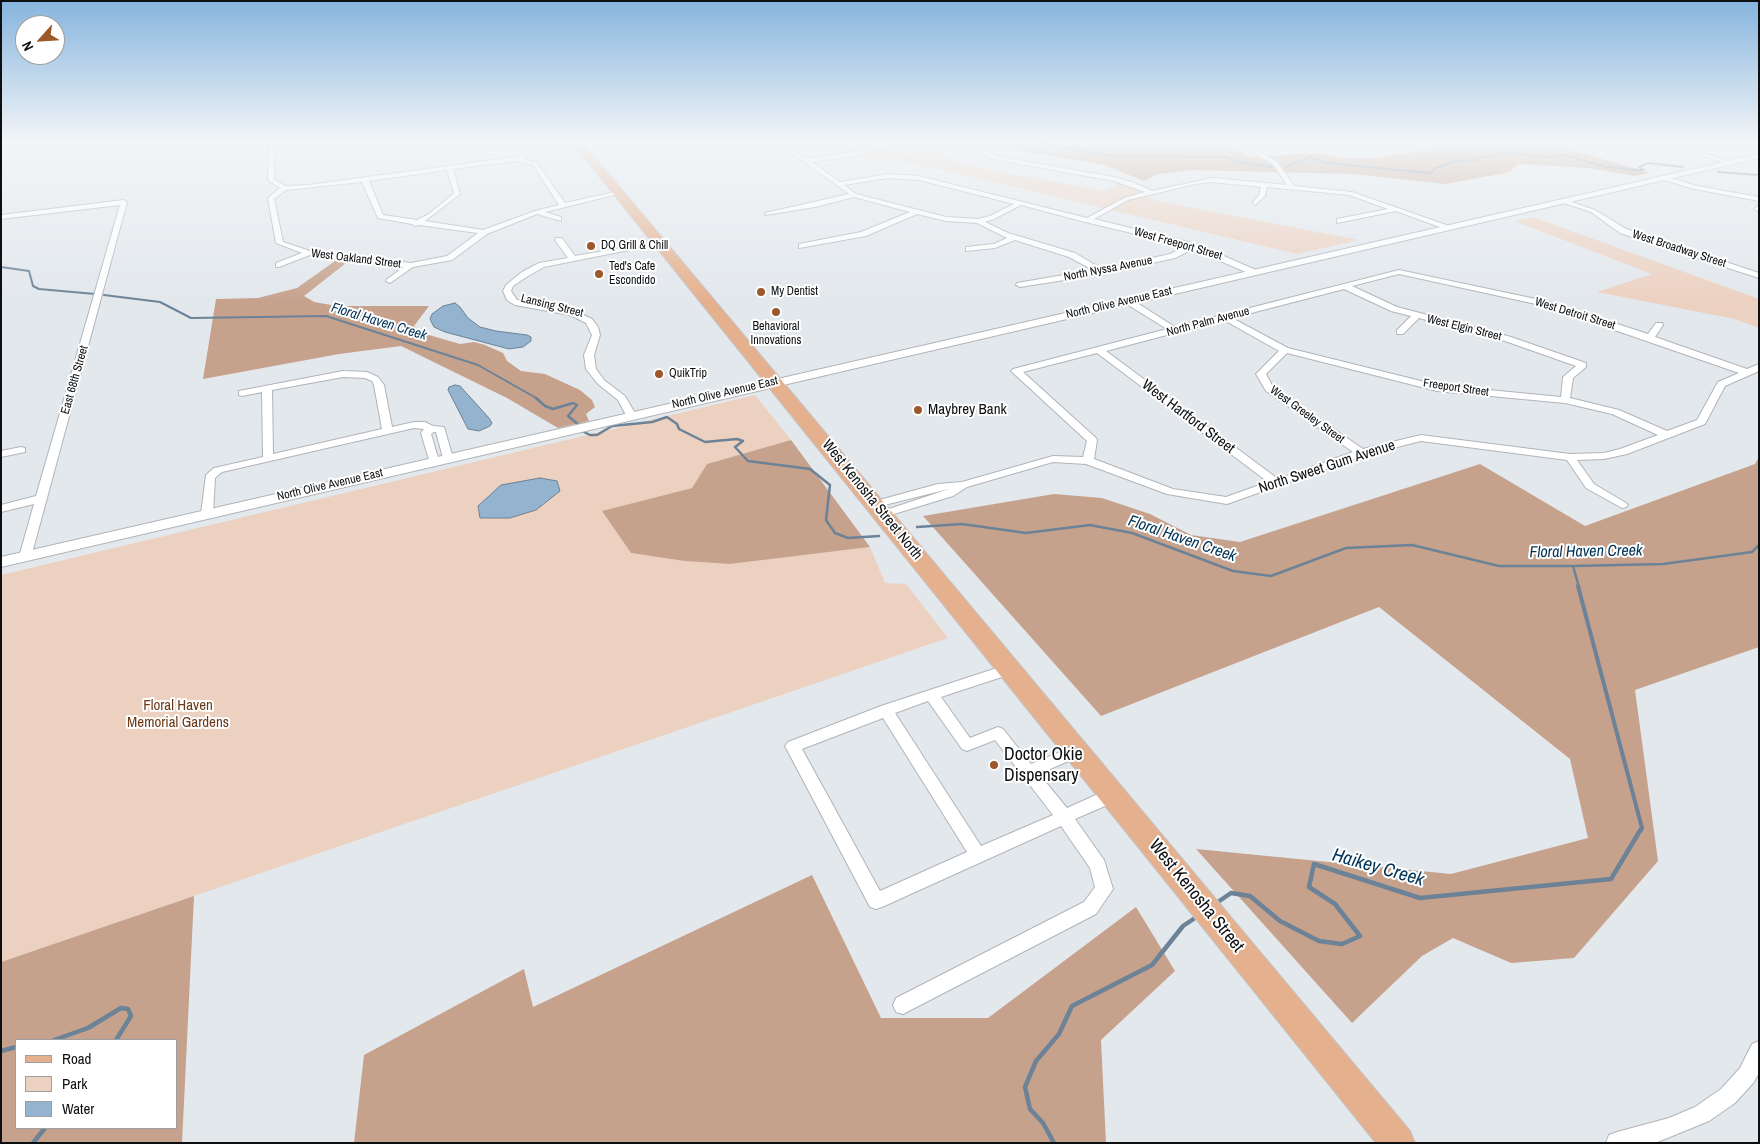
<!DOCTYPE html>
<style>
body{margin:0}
#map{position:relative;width:1760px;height:1144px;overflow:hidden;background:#e3e8ed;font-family:"Archivo Narrow",sans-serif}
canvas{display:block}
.frame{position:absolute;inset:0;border:2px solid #0d0f11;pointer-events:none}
.legend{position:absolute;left:15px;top:1039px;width:162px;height:90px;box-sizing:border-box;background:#fff;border:1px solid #9e9fa0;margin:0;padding:6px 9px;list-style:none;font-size:15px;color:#0d0f11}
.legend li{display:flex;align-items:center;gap:10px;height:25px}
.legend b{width:25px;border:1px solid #9e9fa0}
.north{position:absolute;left:15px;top:15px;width:50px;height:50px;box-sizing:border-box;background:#fff;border:1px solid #9e9fa0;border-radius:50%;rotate:244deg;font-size:14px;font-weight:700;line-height:20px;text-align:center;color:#0d0f11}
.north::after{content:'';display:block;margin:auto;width:18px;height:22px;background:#9c582a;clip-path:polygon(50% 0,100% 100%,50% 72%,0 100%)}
</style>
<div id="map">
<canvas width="1760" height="1144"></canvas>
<div class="frame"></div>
<ul class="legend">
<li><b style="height:6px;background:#e5b08e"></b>Road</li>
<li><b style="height:14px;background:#ecd1c1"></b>Park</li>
<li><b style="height:14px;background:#94b3cf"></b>Water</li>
</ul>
<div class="north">N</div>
</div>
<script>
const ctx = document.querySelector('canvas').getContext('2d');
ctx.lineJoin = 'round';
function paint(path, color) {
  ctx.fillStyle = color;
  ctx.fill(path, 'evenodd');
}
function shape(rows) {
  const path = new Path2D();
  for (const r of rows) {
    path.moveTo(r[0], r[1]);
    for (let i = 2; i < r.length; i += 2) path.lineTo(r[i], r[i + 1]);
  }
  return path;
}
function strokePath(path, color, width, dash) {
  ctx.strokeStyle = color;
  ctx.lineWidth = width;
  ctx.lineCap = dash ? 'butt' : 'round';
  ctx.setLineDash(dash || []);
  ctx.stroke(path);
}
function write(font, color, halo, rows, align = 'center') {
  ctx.font = font + ' "Archivo Narrow",sans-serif';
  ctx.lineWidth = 4;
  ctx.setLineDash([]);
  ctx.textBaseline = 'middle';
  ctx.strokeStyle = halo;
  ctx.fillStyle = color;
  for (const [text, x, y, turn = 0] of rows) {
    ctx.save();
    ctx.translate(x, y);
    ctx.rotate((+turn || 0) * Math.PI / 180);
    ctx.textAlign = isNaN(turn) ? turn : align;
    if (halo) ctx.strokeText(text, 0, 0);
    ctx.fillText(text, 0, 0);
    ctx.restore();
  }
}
const green = shape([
 [780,141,874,141,906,153,935,149,964,165,1105,191,1119,183,1132,186,1158,201,1359,240,1297,254,942,170,883,158,872,160,856,152,841,155,832,148,810,144,790,147],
 [1533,217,1759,299,1759,328,1735,319,1597,292,1652,274,1514,221],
 [755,395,791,440,707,464,692,488,603,511,631,553,684,561,730,564,870,547,885,583,906,584,948,638,1,962,1,575]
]);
const forest = shape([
 [999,141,1094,141,1100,144,1118,141,1185,141,1198,146,1220,142,1252,157,1317,153,1343,158,1374,158,1478,141,1542,141,1650,173,1635,176,1588,168,1518,164,1510,172,1445,184,1353,174,1192,170,1158,174,1144,181,1104,165,1022,151],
 [335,261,346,263,304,296,314,302,337,306,429,306,414,326,422,333,460,344,474,342,485,345,503,353,507,361,521,371,545,374,580,390,592,400,595,407,586,414,589,421,558,428,507,398,401,346,339,354,203,379,216,299,258,298,297,288],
 [791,440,870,547,730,564,684,561,631,553,602,511,692,488,707,464],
 [1759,457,1759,647,1635,690,1658,861,1574,958,1511,963,1453,938,1422,956,1352,1023,1196,849,1451,874,1588,838,1570,759,1379,607,1101,716,923,516,1054,494,1102,498,1150,514,1191,535,1240,542,1480,464,1585,526,1755,464],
 [812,875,881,1018,988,1018,1136,907,1175,971,1101,1040,1106,1143,354,1143,364,1055,524,969,533,1007],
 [194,896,182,1143,1,1143,1,962],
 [176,1040,176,1128,16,1128,16,1040]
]);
const water = shape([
 [455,303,460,307,468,318,480,327,496,331,527,335,531,337,531,341,523,347,509,349,445,332,434,327,430,319,432,314,443,306,455,303],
 [455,385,460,386,489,418,492,423,490,426,479,431,468,429,448,390,449,387,455,385],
 [540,478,557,481,560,491,536,510,510,518,480,518,478,506,501,485,540,478]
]);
const streamFar3 = shape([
 [1029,141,1112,156,1227,157,1242,163,1272,167],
 [1285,167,1311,157,1326,163,1431,173,1434,169,1455,161,1479,160,1478,157,1488,157,1501,152,1546,157,1565,155,1606,167,1638,170,1644,170,1639,167,1648,163,1683,167],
 [1718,172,1759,175],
 [1,267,29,271,33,286,39,289,95,294],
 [104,295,160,302,191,318,326,316,478,365,538,399]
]);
const streamFar2 = shape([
 [536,398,545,406,553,409,573,403,577,405,568,416,579,425],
 [582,431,590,435,597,435,612,426,652,422,667,417,677,424,679,429,705,442,737,439,743,441,735,447,748,461,810,469,830,485,826,520,835,533,848,538,879,536],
 [917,527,962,524,1026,533,1090,525,1132,533,1233,571,1271,576,1346,548,1412,545,1499,566,1573,566,1663,564,1752,552,1759,545],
 [1573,566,1579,587]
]);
const streamFar1 = shape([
 [1578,586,1642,828,1641,830]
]);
const stream = shape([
 [1215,904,1231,893,1250,896,1280,921,1319,941,1342,944,1360,936,1335,904,1309,887,1314,864,1420,898,1611,879,1641,829],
 [54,1040,88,1028,121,1008,128,1009,131,1016,116,1040],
 [1,1051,16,1047],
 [33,1143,45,1128],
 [1054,1143,1043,1123,1030,1109,1025,1087,1036,1061,1059,1034,1072,1006,1152,965,1183,926,1198,916]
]);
const minor = shape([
 [220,141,228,141,225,143,220,141],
 [269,141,275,141,274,179,285,186,308,185,515,157,521,156,523,152,520,147,523,145,529,152,523,159,537,163,565,203,619,191,622,193,545,212,561,217,561,221,537,214,487,234,452,260,413,267,390,283,386,281,387,279,404,267,310,255,279,267,276,267,276,263,302,253,276,243,268,198,280,188,268,180,269,141],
 [516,161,533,165,559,205,535,211,483,230,425,221,460,194,453,169,516,161],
 [447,170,454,193,429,214,417,220,383,215,369,181,447,170],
 [362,182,378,218,412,224,415,226,419,225,478,233,447,256,411,263,310,251,283,242,274,199,286,190,362,182],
 [696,141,703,141,697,145,698,149,695,151,692,149,691,144,696,141],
 [771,141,778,141,808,159,854,152,884,142,906,141,855,156,812,162,840,182,888,174,919,176,1087,218,1124,198,1145,192,1114,181,992,159,956,141,963,141,996,156,1114,177,1135,183,1152,191,1212,178,1287,185,1273,164,1254,153,1224,141,1232,141,1258,151,1277,162,1294,186,1352,192,1452,227,1445,229,1396,211,1337,223,1337,219,1388,209,1349,195,1267,187,1265,196,1255,205,1252,203,1259,195,1261,187,1212,182,1195,184,1128,200,1094,219,1196,244,1256,270,1256,274,1250,274,1193,249,1175,258,1102,274,1020,287,1016,285,1017,283,1093,270,1069,257,1015,240,995,248,966,251,966,247,994,244,1007,238,977,223,946,221,917,214,866,236,799,248,799,244,861,232,910,212,854,197,815,207,765,215,765,213,849,194,786,149,771,141],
 [888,178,919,180,1014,204,990,216,978,219,946,217,856,194,844,185,888,178],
 [1021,205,1085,222,1186,246,1170,254,1102,269,1075,253,1008,233,985,222,994,219,1021,205],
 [1326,141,1334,141,1352,148,1347,149,1326,141],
 [1648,141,1657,141,1682,147,1704,141,1712,141,1688,149,1732,162,1727,163,1648,141],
 [1663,176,1697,186,1759,197,1759,201,1694,189,1661,179,1663,176],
 [1563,199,1595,210,1626,229,1759,273,1759,278,1620,233,1591,212,1561,202,1561,200,1563,199],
 [124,200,127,202,31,557,25,561,21,560,19,557,34,504,1,512,1,505,36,496,120,205,1,219,1,215,124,200],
 [1759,205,1759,212,1754,209,1759,205],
 [556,238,562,238,575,256,660,241,664,243,544,267,528,276,513,286,511,291,517,300,575,311,592,319,598,327,600,335,594,355,596,369,604,380,625,396,636,415,635,417,627,417,618,400,598,384,586,369,584,355,592,335,586,323,570,315,515,305,507,300,503,291,506,285,522,272,539,263,568,258,555,240,556,238],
 [1399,270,1550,302,1648,334,1656,323,1662,323,1663,325,1655,337,1747,369,1759,364,1759,371,1725,386,1705,424,1627,454,1604,459,1577,460,1594,484,1626,503,1628,505,1626,507,1622,508,1586,488,1567,460,1421,441,1365,455,1227,504,1167,494,1086,464,1053,462,967,487,953,496,884,517,880,516,878,514,880,512,949,489,876,507,870,504,872,502,938,484,962,482,1053,456,1083,457,1087,441,1011,371,1013,369,1167,329,1125,303,1125,299,1131,299,1175,327,1399,270],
 [1399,274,1545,306,1739,373,1718,382,1697,420,1667,431,1619,410,1570,398,1573,378,1586,367,1586,363,1511,337,1397,307,1352,286,1399,274],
 [1344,289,1391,311,1411,316,1397,330,1397,334,1403,334,1419,318,1505,341,1576,366,1563,377,1561,397,1437,385,1288,348,1232,318,1344,289],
 [1224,320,1279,351,1256,374,1266,391,1353,452,1278,479,1106,351,1224,320],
 [1097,353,1268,482,1226,497,1173,489,1094,459,1097,440,1096,438,1023,372,1097,353],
 [1287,353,1437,391,1565,403,1612,414,1658,435,1620,449,1604,453,1570,454,1421,435,1363,449,1273,387,1266,374,1287,353],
 [343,371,367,372,378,377,384,385,392,427,414,422,425,422,433,426,444,427,453,458,452,460,448,461,443,458,436,432,434,432,431,434,439,461,438,463,430,463,421,433,424,429,414,428,222,472,215,478,213,514,207,517,203,516,201,514,206,475,214,468,263,457,262,392,242,396,239,395,239,391,343,371],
 [343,377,365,378,372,381,374,385,382,429,273,454,272,390,343,377],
 [21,447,25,448,25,452,1,457,1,451,21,447],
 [1009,664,1014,665,1016,669,1014,673,941,697,970,738,998,727,1003,729,1031,764,1072,747,1077,745,1082,747,1085,751,1082,755,1039,774,1067,808,1107,790,1113,788,1119,790,1121,795,1119,800,1075,819,1104,860,1113,889,1096,914,903,1014,896,1012,893,1005,896,998,1084,902,1095,887,1090,868,1061,826,882,907,876,909,870,907,785,746,788,742,881,706,1009,664],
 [928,701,962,749,967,751,995,740,1053,815,981,846,895,713,928,701],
 [883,718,967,852,880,891,802,749,883,718],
 [1759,1041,1759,1073,1754,1082,1735,1103,1709,1121,1655,1143,1606,1143,1609,1135,1617,1132,1669,1118,1695,1107,1721,1089,1740,1068,1752,1044,1759,1041]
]);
const tertiary = shape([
 [1759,154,1759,158,1,567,1,557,1759,154]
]);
const primary = shape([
 [571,141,581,141,1410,1131,1415,1143,1376,1143,571,141]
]);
const markers = [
 [591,246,5,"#9c582a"],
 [599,274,5,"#9c582a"],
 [761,292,5,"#9c582a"],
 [776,312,5,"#9c582a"],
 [659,374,5,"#9c582a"],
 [918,410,5,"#9c582a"],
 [994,765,5,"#9c582a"]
];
const farStreetnames = [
 ["West Freeport Street",1178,244,16],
 ["West Broadway Street",1679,249,18],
 ["West Oakland Street",356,259,7],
 ["North Nyssa Avenue",1108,269,-11],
 ["North Olive Avenue East",1119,303,-13],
 ["Lansing Street",552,306,14],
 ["West Detroit Street",1575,314,17],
 ["North Palm Avenue",1208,322,-15],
 ["West Elgin Street",1464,328,14],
 ["East 68th Street",75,380,-74],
 ["Freeport Street",1456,388,8],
 ["North Olive Avenue East",725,393,-13],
 ["West Greeley Street",1307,415,36],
 ["North Olive Avenue East",330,485,-13]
];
const farPoinames = [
 ["DQ Grill & Chill",601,246],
 ["Ted's Cafe",609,267],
 ["Escondido",609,281],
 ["My Dentist",771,292],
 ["Behavioral",776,327,"center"],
 ["Innovations",776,341,"center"],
 ["QuikTrip",669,374]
];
const farWaternames = [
 ["Floral Haven Creek",379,322,17]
];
const poiNames = [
 ["Maybrey Bank",928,410]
];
const streetNames = [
 ["West Hartford Street",1188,417,37],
 ["North Sweet Gum Avenue",1327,467,-18],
 ["West Kenosha Street North",872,500,51]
];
const parkNames = [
 ["Floral Haven",178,706],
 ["Memorial Gardens",178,723]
];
const waterNames = [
 ["Floral Haven Creek",1182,539,19],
 ["Floral Haven Creek",1586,552,-1]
];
const nearPoinames = [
 ["Doctor Okie",1004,755],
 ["Dispensary",1004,776]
];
const nearStreetnames = [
 ["West Kenosha Street",1196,896,51]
];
const nearWaternames = [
 ["Haikey Creek",1378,868,16]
];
paint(green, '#ecd1c1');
paint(forest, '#c6a28d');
paint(water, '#94b3cf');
strokePath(water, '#6c8296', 1);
strokePath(streamFar3, '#6c8296', 2);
strokePath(streamFar2, '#6c8296', 2.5);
strokePath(streamFar1, '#6c8296', 4);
strokePath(stream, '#6c8296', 4.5);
strokePath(minor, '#b0b4b9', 2);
strokePath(tertiary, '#b0b4b9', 2);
strokePath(primary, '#c5c5c6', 2);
paint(minor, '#fff');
paint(tertiary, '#fff');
paint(primary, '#e5b08e');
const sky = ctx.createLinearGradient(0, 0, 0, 301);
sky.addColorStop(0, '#86b4de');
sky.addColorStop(0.47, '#f2f5f7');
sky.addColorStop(1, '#f2f5f700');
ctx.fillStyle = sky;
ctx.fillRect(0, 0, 1760, 301);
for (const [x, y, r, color] of markers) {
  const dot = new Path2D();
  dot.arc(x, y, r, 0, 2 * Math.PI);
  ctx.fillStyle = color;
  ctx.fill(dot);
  strokePath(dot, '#fff', 2);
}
write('12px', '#0d0f11', '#fff', farStreetnames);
write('12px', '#0d0f11', '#fff', farPoinames, 'left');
write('italic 14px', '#003358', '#fff', farWaternames);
write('15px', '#0d0f11', '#fff', poiNames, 'left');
write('15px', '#0d0f11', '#fff', streetNames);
write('15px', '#6b3a19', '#fff', parkNames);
write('italic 16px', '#003358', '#fff', waterNames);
write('18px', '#0d0f11', '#fff', nearPoinames, 'left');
write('18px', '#0d0f11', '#fff', nearStreetnames);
write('italic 19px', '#003358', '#fff', nearWaternames);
</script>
